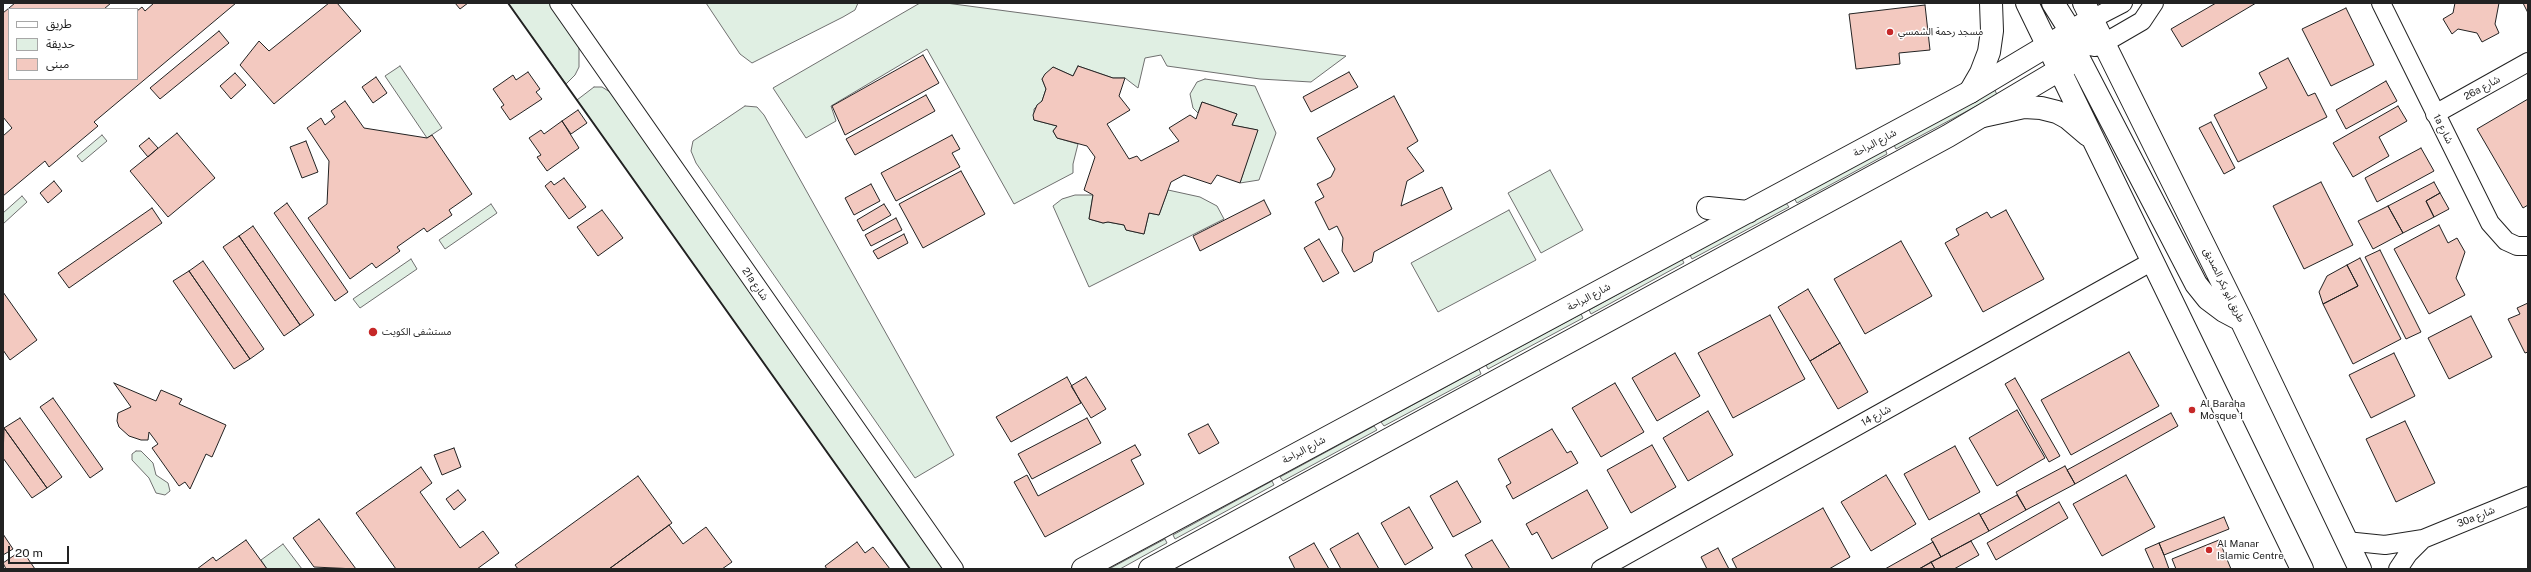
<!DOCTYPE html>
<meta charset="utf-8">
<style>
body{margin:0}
#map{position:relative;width:2531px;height:572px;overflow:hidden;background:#fff;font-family:"Public Sans","Noto Sans Arabic",sans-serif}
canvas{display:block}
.frame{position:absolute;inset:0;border:4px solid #222;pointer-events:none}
.legend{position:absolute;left:8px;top:8px;width:130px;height:72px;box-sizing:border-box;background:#fff;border:1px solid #a7a7a7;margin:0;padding:5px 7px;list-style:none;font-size:12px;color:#222}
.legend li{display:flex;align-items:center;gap:8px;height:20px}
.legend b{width:20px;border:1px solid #a7a7a7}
.scale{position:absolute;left:8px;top:546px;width:61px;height:18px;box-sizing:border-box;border:2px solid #222;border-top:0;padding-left:5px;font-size:12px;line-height:14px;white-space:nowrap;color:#222;-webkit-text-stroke:3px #fff;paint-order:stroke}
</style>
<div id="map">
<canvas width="2531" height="572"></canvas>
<div class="frame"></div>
<ul class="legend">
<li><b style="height:5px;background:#fff"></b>طريق</li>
<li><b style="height:11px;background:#e0efe3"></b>حديقة</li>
<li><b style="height:11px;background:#f3c9c0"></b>مبنى</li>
</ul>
<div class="scale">20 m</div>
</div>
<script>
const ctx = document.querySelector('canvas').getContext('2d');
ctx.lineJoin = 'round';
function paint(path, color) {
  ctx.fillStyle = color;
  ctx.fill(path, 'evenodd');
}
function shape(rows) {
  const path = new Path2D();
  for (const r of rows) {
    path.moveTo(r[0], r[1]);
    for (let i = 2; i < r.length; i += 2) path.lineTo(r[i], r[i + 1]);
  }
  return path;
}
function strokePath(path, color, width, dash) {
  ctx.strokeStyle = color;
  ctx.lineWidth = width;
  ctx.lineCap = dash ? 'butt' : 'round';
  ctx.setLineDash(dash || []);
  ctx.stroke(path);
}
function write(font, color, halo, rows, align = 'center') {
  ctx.font = font + ' "Public Sans","Noto Sans Arabic",sans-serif';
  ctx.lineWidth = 3;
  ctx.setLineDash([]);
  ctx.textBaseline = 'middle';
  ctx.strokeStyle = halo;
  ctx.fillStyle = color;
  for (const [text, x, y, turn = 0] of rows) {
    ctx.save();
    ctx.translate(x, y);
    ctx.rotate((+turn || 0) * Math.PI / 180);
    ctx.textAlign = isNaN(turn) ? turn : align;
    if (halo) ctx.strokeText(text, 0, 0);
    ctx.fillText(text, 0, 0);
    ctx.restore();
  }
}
const green = shape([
 [508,3,551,3,576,40,579,48,579,67,575,75,566,84,508,3],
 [706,3,858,3,855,10,843,17,752,63,740,54,706,3],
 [920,3,946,3,1346,56,1311,82,1260,79,1167,66,1161,55,1145,58,1138,88,1125,78,1113,78,1078,66,1073,76,1053,67,1042,79,1046,89,1042,101,1034,109,1034,120,1057,126,1053,131,1057,138,1078,144,1073,164,1073,173,1014,204,927,49,831,106,836,121,806,138,773,88,920,3],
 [400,66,442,128,427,138,385,76,400,66],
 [1205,79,1255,86,1276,133,1259,180,1240,183,1257,130,1232,125,1237,114,1202,102,1198,113,1193,108,1190,94,1197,82,1205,79],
 [594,87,602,87,610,92,934,549,942,569,910,569,577,100,594,87],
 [1995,90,1997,95,1896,149,1894,145,1995,90],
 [745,106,757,107,764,115,954,455,915,478,696,163,691,151,693,141,745,106],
 [102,135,107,141,82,162,77,156,102,135],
 [1885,149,1887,154,1797,203,1794,198,1885,149],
 [1550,170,1583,230,1541,253,1508,193,1550,170],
 [1168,190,1200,197,1217,206,1224,219,1089,287,1053,206,1062,199,1075,195,1093,195,1089,219,1103,223,1108,222,1124,225,1126,230,1144,234,1149,213,1159,215,1168,190],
 [22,196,27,202,3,224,3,213,22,196],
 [1786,203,1789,207,1692,259,1690,255,1786,203],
 [491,204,497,213,445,249,439,240,491,204],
 [1509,210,1536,260,1438,312,1411,263,1509,210],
 [411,259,417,269,360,308,353,299,411,259],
 [1682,259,1684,263,1591,314,1589,310,1682,259],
 [1581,314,1583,318,1488,369,1486,365,1581,314],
 [1479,369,1481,374,1384,426,1381,422,1479,369],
 [1374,426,1377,430,1283,481,1280,477,1374,426],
 [136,451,141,451,153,463,156,475,168,483,170,491,165,495,156,493,149,478,132,460,132,454,136,451],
 [1272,481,1274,485,1175,539,1173,535,1272,481],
 [1165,539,1167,543,1120,569,1109,569,1165,539],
 [283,544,302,569,267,569,261,560,283,544]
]);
const building = shape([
 [15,3,111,3,104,9,9,9,9,79,137,79,137,11,142,7,145,11,154,3,236,3,94,122,98,126,49,167,45,161,3,196,3,136,12,128,3,117,3,13,15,3],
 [329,3,337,3,361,31,274,104,240,65,259,41,269,51,329,3],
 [455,3,468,3,460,9,455,3],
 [2216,3,2256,3,2182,47,2171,29,2216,3],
 [2455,3,2499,3,2495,24,2499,33,2482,42,2477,33,2458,29,2452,34,2443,19,2453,13,2455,3],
 [2523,3,2528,3,2528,13,2523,3],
 [1925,5,1930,50,1899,53,1900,64,1856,69,1849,14,1925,5],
 [2346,8,2374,65,2331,86,2302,29,2346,8],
 [219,31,229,43,160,99,150,88,219,31],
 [923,55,939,83,845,135,832,106,923,55],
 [2288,58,2308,96,2315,93,2327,117,2238,162,2214,115,2267,88,2259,73,2288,58],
 [1078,66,1113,78,1125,78,1119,96,1130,110,1107,124,1129,159,1137,156,1141,161,1179,141,1169,128,1190,115,1196,119,1202,102,1237,114,1232,125,1258,130,1240,183,1217,175,1211,184,1184,175,1171,182,1159,215,1149,213,1144,234,1126,230,1124,225,1108,222,1103,223,1089,219,1093,195,1084,190,1095,157,1087,146,1057,138,1053,131,1057,126,1034,120,1033,115,1037,105,1042,101,1046,89,1042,79,1045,74,1053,67,1073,76,1078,66],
 [528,72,540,89,536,92,542,99,510,120,501,107,504,105,493,89,513,75,516,80,528,72],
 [1349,72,1358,87,1311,112,1303,97,1349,72],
 [235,73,246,85,231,99,220,86,235,73],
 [376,77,387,93,373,103,362,87,376,77],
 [2386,81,2397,101,2346,129,2336,110,2386,81],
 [926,95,935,111,855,155,846,139,926,95],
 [1394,96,1418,141,1407,148,1424,171,1407,181,1401,206,1442,187,1452,209,1374,252,1372,262,1354,272,1342,251,1343,238,1337,226,1329,230,1315,202,1324,197,1317,184,1331,177,1335,169,1317,138,1394,96],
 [2528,99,2528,205,2523,208,2477,129,2528,99],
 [345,101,364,128,427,138,432,135,472,194,449,210,452,215,427,232,424,228,397,247,400,251,376,268,372,263,350,279,308,218,327,204,329,161,307,128,321,118,325,125,335,117,331,111,345,101],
 [2398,106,2407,121,2379,137,2389,156,2353,177,2333,143,2398,106],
 [578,110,587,123,571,134,562,121,578,110],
 [562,121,579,148,547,171,537,157,541,155,529,138,541,130,544,134,562,121],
 [2211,122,2235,168,2224,174,2199,128,2211,122],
 [177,133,215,178,168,217,130,171,177,133],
 [952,135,960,149,952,153,960,167,896,201,881,173,952,135],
 [149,138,158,148,148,157,139,146,149,138],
 [306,141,318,172,302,178,290,147,306,141],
 [2421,148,2434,171,2377,202,2365,178,2421,148],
 [961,171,985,214,923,248,899,204,961,171],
 [564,178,586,207,569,219,545,186,551,181,554,185,564,178],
 [54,181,62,191,48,203,40,193,54,181],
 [2321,182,2353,245,2304,269,2273,206,2321,182],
 [2434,182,2440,193,2426,201,2434,217,2403,233,2388,206,2434,182],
 [871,184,880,201,854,215,845,198,871,184],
 [2440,193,2449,209,2434,217,2426,201,2440,193],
 [1264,200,1271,214,1200,251,1193,236,1264,200],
 [287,203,348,292,335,301,274,213,287,203],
 [884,204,891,215,863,231,857,220,884,204],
 [2388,206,2403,233,2373,249,2358,221,2388,206],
 [152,208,162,223,69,288,58,273,152,208],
 [602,210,623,238,598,256,577,227,602,210],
 [2006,210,2044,279,1983,312,1945,243,1959,235,1956,229,1987,212,1991,218,2006,210],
 [896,218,902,230,871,246,865,235,896,218],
 [2439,225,2448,243,2457,238,2465,252,2456,278,2465,295,2429,314,2394,249,2439,225],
 [253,226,314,315,300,325,239,236,253,226],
 [904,234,908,243,878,259,873,251,904,234],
 [239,236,300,325,284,336,223,247,239,236],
 [1319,239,1339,273,1323,282,1304,248,1319,239],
 [1901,241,1932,296,1865,334,1834,279,1901,241],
 [2380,250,2421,332,2406,339,2365,257,2380,250],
 [2360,258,2401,339,2353,364,2323,304,2358,286,2347,265,2360,258],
 [203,261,264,349,250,359,189,271,203,261],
 [2347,265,2358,286,2323,304,2319,292,2327,276,2347,265],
 [189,271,250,359,234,369,173,281,189,271],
 [1808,289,1840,343,1810,361,1778,307,1808,289],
 [3,292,37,340,10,360,3,350,3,292],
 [2528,303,2528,352,2525,353,2508,319,2520,314,2517,308,2528,303],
 [1770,315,1805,379,1733,418,1698,353,1770,315],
 [2471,316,2492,357,2449,379,2428,338,2471,316],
 [1840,343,1868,392,1838,409,1810,361,1840,343],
 [2129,352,2159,406,2071,455,2041,400,2129,352],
 [1675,353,1700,396,1657,421,1632,378,1675,353],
 [2394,353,2415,396,2371,418,2349,375,2394,353],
 [1067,377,1081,403,1011,442,996,417,1067,377],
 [1086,377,1106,409,1091,418,1071,386,1086,377],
 [2015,378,2060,456,2049,462,2005,384,2015,378],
 [114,383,156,401,161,390,182,399,179,404,226,425,212,457,206,454,190,489,185,482,179,486,152,448,158,444,149,432,148,440,141,440,129,436,119,427,117,421,118,413,131,407,114,383],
 [1615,383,1644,432,1601,457,1572,408,1615,383],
 [53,398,103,469,90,478,40,407,53,398],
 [2017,410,2045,458,1997,486,1969,438,2017,410],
 [1708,411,1733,455,1688,481,1663,438,1708,411],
 [2171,413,2178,426,2075,484,2067,470,2171,413],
 [20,418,62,477,47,488,4,428,20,418],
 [1087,418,1101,443,1032,479,1018,454,1087,418],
 [2405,421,2435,483,2396,502,2366,439,2405,421],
 [1208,424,1219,443,1199,454,1188,434,1208,424],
 [4,428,47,488,32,498,3,458,4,428],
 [1552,429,1567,453,1571,451,1578,463,1513,499,1506,486,1511,483,1498,459,1552,429],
 [1135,445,1141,455,1131,460,1144,484,1045,537,1014,482,1027,475,1038,496,1135,445],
 [1652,445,1676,487,1631,513,1607,470,1652,445],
 [1955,446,1980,492,1929,520,1904,474,1955,446],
 [454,448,461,467,442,475,434,455,454,448],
 [2065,466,2075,484,2026,510,2016,492,2065,466],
 [421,467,432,483,420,492,460,548,483,531,499,553,477,569,396,569,356,513,421,467],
 [1886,475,1916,524,1871,551,1841,502,1886,475],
 [2126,475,2155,527,2102,556,2073,504,2126,475],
 [638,476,672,523,609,569,518,569,515,565,638,476],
 [1457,481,1481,522,1453,537,1430,496,1457,481],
 [458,490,466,500,454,510,446,499,458,490],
 [1587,490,1608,528,1552,559,1537,532,1532,535,1526,524,1587,490],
 [2017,495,2026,510,1989,531,1980,515,2017,495],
 [2059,502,2068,518,1996,560,1987,543,2059,502],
 [1409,507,1433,548,1405,565,1381,523,1409,507],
 [1823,508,1850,557,1829,569,1737,569,1732,559,1823,508],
 [1979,513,1989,531,1941,557,1931,539,1979,513],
 [2224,517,2229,529,2164,555,2159,543,2224,517],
 [319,519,356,569,314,567,293,538,319,519],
 [669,525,683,544,706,527,732,562,722,569,609,569,669,525],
 [1358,533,1379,569,1341,569,1330,549,1358,533],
 [3,534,13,549,3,555,3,534],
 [246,540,267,569,197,569,213,557,216,561,246,540],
 [1492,540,1510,569,1473,569,1465,555,1492,540],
 [2219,540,2231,569,2176,569,2172,559,2219,540],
 [1971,541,1979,555,1954,569,1935,569,1931,562,1971,541],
 [857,542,865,553,873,547,890,569,827,569,825,566,857,542],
 [1933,542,1941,557,1919,569,1885,569,1933,542],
 [1314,543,1329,569,1295,569,1289,557,1314,543],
 [2159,543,2164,555,2169,569,2154,569,2145,549,2159,543],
 [1718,548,1729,569,1707,569,1701,557,1718,548],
 [22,550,35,569,6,569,3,563,22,550],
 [1931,562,1935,569,1919,569,1931,562]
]);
const minor = shape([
 [559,3,954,569],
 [2381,3,2490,223,2506,241,2517,246,2528,246],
 [2092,19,2123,3],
 [2104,43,2142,21,2154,3],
 [2435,114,2528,62],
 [2346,541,2385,545,2423,539,2528,496],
 [1601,569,2151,262],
 [2398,569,2408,554,2423,539]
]);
const tertiary = shape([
 [1708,208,1748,212],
 [1083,569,1970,92,2092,19],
 [1150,569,1948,136,2076,60]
]);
const primary = shape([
 [2027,3,2302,569],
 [2053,3,2075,38,2082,42,2095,45],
 [2084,3,2241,320,2360,569],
 [2048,46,2063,45,2075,53,2079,59,2196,284,2208,299,2224,311,2241,320],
 [1970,92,1981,73,1989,52,1992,31,1991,3],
 [1983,116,2024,107,2041,108,2057,112,2068,118,2088,135]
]);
const wall = shape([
 [508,3,910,569]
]);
const markers = [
 [1890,32,4,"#c62828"],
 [373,332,5,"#c62828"],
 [2192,410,4,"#c62828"],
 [2209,550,4,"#c62828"]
];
const poiNames = [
 ["مسجد رحمة الشمسي",1898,32],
 ["مستشفى الكويت",382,332],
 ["Al Baraha",2200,404],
 ["Mosque 1",2200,416],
 ["Al Manar",2217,544],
 ["Islamic Centre",2217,556]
];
const streetNames = [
 ["26a شارع",2482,88,-29],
 ["1a شارع",2443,129,63],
 ["شارع البراحة",1875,143,-28],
 ["21a شارع",755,284,55],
 ["طريق أبو بكر الصديق",2224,285,64],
 ["شارع البراحة",1589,297,-28],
 ["شارع 14",1876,416,-29],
 ["شارع البراحة",1304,450,-28],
 ["30a شارع",2476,517,-22]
];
paint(green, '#e0efe3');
strokePath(green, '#6f6f6f', 1);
paint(building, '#f3c9c0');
strokePath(building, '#222', 1);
strokePath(minor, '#222', 20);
strokePath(tertiary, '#222', 24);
strokePath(primary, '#222', 24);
strokePath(minor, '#fff', 18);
strokePath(tertiary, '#fff', 22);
strokePath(primary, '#fff', 22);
strokePath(wall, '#222', 2);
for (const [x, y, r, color] of markers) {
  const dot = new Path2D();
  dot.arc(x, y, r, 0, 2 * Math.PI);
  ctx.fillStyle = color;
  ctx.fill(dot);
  strokePath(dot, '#fff', 1.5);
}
write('10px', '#222', '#fff', poiNames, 'left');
write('10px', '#222', '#fff', streetNames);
</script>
